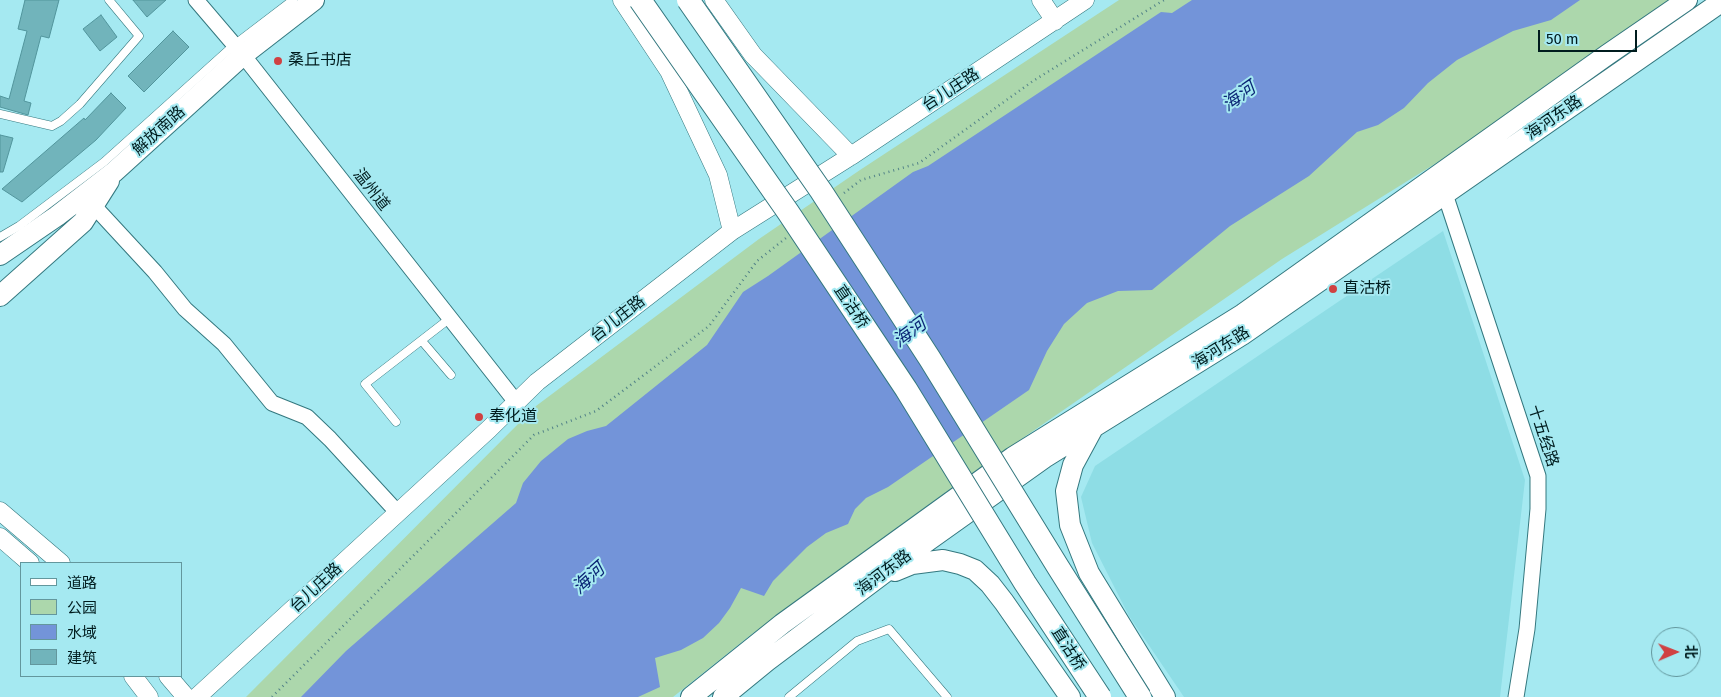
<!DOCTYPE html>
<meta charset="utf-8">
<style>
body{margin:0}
#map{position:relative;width:1721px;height:697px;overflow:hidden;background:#a5e9f1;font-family:"Fira Sans","Noto Sans SC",sans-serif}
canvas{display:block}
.legend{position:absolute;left:20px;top:562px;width:162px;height:115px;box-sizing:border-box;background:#a5e9f1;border:1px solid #63979d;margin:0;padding:6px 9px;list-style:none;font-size:15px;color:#001c1e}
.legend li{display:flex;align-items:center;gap:10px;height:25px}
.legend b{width:25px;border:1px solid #63979d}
.north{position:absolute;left:1651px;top:627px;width:50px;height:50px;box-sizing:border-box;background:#a5e9f1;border:1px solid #63979d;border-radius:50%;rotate:89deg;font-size:14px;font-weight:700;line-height:20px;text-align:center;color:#001c1e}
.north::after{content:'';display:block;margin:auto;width:18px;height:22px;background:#d04142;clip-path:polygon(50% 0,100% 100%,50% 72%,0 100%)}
.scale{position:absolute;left:1538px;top:30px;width:99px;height:22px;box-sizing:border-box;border:2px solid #001c1e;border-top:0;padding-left:6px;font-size:15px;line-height:18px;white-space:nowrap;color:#001c1e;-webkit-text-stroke:4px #a5e9f1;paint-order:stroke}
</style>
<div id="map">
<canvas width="1721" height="697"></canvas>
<ul class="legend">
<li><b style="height:6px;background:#fff"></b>道路</li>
<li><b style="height:14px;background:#acd7ac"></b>公园</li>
<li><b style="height:14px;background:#7394d9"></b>水域</li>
<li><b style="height:14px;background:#71b4bb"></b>建筑</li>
</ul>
<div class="north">北</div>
<div class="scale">50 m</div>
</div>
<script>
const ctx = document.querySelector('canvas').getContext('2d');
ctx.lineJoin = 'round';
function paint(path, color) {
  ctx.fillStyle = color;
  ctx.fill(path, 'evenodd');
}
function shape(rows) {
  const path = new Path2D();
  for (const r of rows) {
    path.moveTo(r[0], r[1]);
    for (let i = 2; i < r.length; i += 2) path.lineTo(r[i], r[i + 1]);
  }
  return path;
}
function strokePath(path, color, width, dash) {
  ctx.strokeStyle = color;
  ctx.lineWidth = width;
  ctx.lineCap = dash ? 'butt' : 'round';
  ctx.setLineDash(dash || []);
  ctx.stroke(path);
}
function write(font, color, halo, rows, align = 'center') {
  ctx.font = font + ' "Fira Sans","Noto Sans SC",sans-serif';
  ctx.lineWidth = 4;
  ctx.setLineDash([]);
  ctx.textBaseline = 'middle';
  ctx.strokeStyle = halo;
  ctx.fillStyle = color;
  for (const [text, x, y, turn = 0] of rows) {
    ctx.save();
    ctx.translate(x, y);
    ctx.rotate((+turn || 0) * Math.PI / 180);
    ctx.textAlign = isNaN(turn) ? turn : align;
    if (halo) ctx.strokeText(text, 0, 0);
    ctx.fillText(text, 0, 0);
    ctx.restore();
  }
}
const built = shape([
 [1443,231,1525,480,1500,697,1184,697,1129,616,1092,543,1081,497,1095,466]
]);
const green = shape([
 [1119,0,1672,0,1438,162,1282,259,968,476,752,634,673,697,246,697,536,406,759,239,860,170]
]);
const water = shape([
 [1192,0,1580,0,1551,20,1513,31,1457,60,1428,83,1404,108,1378,125,1357,132,1309,176,1230,226,1152,290,1118,291,1087,303,1064,324,1047,351,1029,390,888,487,866,498,855,509,848,524,826,533,807,547,773,581,764,596,741,588,730,608,719,623,703,638,681,650,655,658,660,687,638,697,301,697,346,651,516,503,523,483,541,461,568,439,587,431,606,426,707,345,743,292,768,276,913,172,928,166,1161,12,1172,13]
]);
const building = shape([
 [25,0,59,0,49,38,41,36,24,101,31,103,28,115,0,107,0,96,9,99,27,31,18,29,25,0],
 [133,0,166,0,147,17,133,0],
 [101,15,117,37,100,51,83,29,101,15],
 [173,31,189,47,144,92,128,76,173,31],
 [111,93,126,108,96,140,22,202,2,189,84,118,85,120,111,93],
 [0,135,13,138,3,172,0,172,0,135]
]);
const path = shape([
 [844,193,861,180,919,163,1033,81,1164,0],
 [272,697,534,435,596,411,709,326,757,261,786,238]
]);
const service = shape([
 [0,114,52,126,61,121,80,104,139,36,109,0],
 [0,237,19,226,104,162,234,45,293,0],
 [422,341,451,375],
 [396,422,365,384,449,319],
 [789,697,857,641,889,629,947,697]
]);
const minor = shape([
 [196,0,243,55,516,402],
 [1445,194,1538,476,1538,509,1527,629,1516,697],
 [94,206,155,272,185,309,224,344,272,403,307,417,330,439,398,513]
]);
const tertiary = shape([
 [622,0,669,71,718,175,732,231],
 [714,0,753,55,851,156],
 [1041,0,1055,21],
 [0,511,61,563],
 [0,537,30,563],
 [133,676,149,697],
 [168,676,186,697],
 [197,697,489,429,537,382,732,231,851,156,1085,0]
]);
const secondary = shape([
 [0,255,57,216,114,172,243,55,314,0],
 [0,296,83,222,109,181],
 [1093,428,1073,465,1066,491,1070,525,1089,573,1165,697],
 [895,571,912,564,943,560,960,564,975,570,990,584,1004,602,1070,697],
 [691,697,782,624,1013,457,1243,314,1607,55,1687,0],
 [723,697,767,661,912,552,1044,458,1242,335,1721,2]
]);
const primaryBridge = shape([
 [640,0,788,212,906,389,1025,583,1100,697],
 [688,0,821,191,930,359,1058,567,1140,697]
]);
const markers = [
 [278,61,5,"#d04142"],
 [1333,289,5,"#d04142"],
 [479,417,5,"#d04142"]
];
const poiNames = [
 ["桑丘书店",288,61],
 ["直沽桥",1343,289],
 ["奉化道",489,417]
];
const streetNames = [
 ["台儿庄路",951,90,-33],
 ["海河东路",1554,118,-35],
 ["解放南路",159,131,-42],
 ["温州道",371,190,52],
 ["直沽桥",851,307,56],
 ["台儿庄路",618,319,-38],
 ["海河东路",1221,348,-32],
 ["十五经路",1543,436,72],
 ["海河东路",884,573,-37],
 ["台儿庄路",316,588,-43],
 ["直沽桥",1068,649,57]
];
const waterNames = [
 ["海河",1239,97,-35],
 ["海河",910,333,-36],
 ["海河",589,579,-42]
];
paint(built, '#8edde5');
paint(green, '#acd7ac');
paint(water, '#7394d9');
paint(building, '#71b4bb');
strokePath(building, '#52959c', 1);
strokePath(service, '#34787f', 9);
strokePath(minor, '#34787f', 17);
strokePath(tertiary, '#34787f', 19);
strokePath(secondary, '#34787f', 22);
strokePath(path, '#538388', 2.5, [1, 4]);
strokePath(service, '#fff', 8);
strokePath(minor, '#fff', 15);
strokePath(tertiary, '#fff', 18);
strokePath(secondary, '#fff', 20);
strokePath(primaryBridge, '#34787f', 24, []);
strokePath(primaryBridge, '#fff', 22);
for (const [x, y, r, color] of markers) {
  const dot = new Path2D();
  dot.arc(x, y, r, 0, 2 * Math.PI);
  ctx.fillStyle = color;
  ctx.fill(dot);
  strokePath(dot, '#a5e9f1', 2);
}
write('16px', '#001c1e', '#a5e9f1', poiNames, 'left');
write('16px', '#001c1e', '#a5e9f1', streetNames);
write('italic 18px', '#0a2575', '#a5e9f1', waterNames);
</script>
